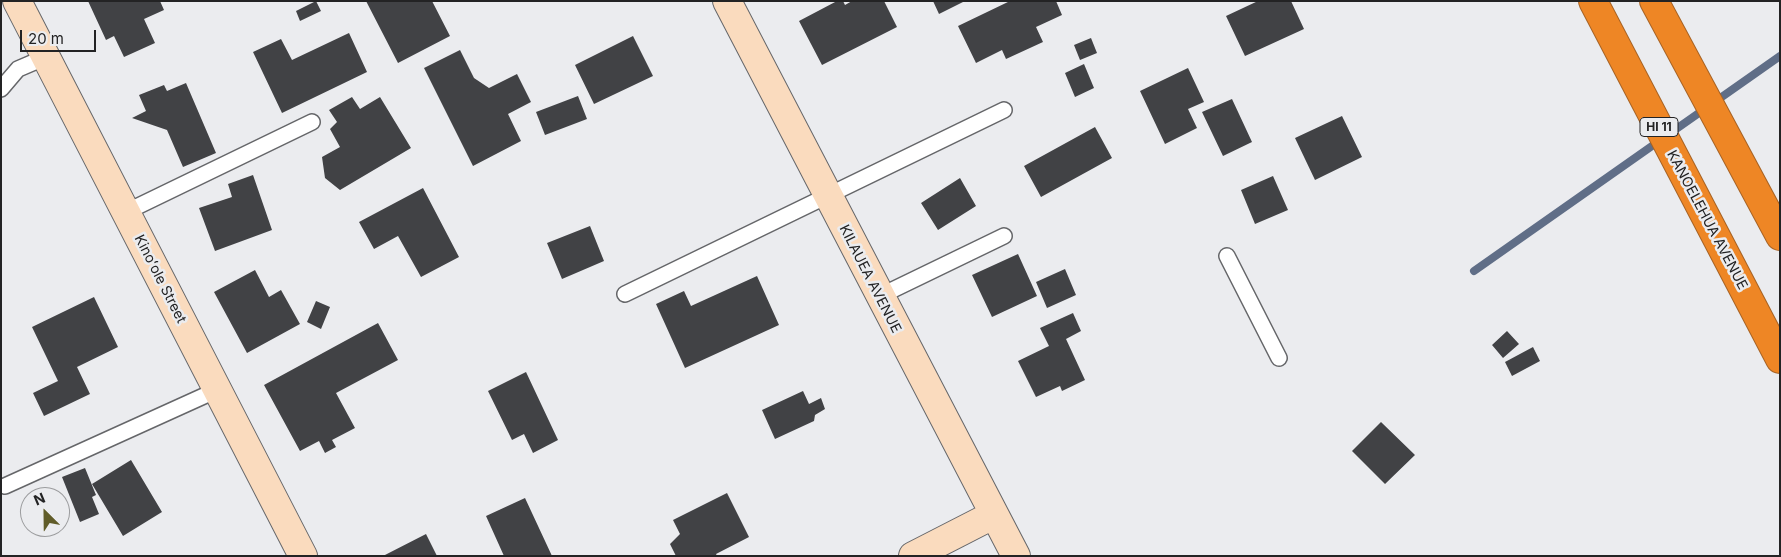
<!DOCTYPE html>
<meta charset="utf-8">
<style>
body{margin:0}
#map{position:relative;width:1781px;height:557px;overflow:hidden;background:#ebecef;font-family:Inter,sans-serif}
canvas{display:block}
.frame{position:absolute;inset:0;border:2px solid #232324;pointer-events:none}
.north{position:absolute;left:20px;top:487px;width:50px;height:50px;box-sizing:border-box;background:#ebecef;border:1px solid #9b9c9e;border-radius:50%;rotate:337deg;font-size:14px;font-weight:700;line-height:20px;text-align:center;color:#232324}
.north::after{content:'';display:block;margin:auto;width:18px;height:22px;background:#605c29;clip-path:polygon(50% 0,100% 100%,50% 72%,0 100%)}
.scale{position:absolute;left:20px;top:30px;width:76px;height:22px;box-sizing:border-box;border:2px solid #232324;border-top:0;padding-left:6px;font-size:15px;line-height:18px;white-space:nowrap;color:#232324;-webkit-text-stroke:4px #ebecef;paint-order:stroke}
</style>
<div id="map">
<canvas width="1781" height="557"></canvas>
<div class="frame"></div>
<div class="north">N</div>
<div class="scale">20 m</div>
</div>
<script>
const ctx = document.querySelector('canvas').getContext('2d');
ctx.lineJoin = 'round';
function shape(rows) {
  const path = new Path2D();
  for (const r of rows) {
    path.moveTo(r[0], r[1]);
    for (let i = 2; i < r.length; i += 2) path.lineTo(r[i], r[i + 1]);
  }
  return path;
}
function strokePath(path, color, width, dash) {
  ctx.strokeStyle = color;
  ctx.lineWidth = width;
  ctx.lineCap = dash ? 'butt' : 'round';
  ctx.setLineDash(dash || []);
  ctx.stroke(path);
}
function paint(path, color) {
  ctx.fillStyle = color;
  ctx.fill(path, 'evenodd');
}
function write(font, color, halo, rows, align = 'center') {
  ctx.font = font + ' Inter,sans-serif';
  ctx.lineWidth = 5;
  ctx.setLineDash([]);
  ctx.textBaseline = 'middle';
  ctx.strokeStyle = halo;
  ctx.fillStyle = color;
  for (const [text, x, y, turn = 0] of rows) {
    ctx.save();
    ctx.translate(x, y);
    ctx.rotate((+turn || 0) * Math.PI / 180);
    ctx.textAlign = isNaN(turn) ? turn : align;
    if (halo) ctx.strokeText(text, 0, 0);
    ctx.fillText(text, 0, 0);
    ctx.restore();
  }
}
const stream = shape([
 [1474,271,1780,56]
]);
const building = shape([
 [88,1,160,1,164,10,144,19,155,43,124,57,114,36,106,40],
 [316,1,321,11,300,21,296,11],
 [366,1,432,1,450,36,398,63],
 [837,1,843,1,845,5,852,1,884,1,897,27,822,65,799,21],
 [933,1,965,1,939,14],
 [1010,1,1056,1,1062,15,1036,27,1043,42,1006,59,1002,50,976,63,958,26],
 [1258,1,1291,1,1304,29,1245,56,1226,16],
 [349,33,367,72,282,113,253,52,281,39,292,60],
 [633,36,653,76,594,104,575,65],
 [1091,38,1097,53,1080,60,1074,45],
 [460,50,474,78,489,88,517,74,531,102,508,114,521,141,473,166,424,68],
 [1084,64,1094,88,1075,97,1065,73],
 [1188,68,1204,102,1188,109,1197,128,1165,144,1140,91],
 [186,83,216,153,183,167,167,130,132,118,146,111,139,95,164,85,167,91],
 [578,96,587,119,545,135,536,112],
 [352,97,360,109,380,97,411,148,340,190,325,178,322,157,340,147,330,129,337,122,329,110],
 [1232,99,1252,142,1223,156,1202,112],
 [1342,116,1362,157,1315,180,1295,138],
 [1095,127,1112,158,1041,197,1024,166],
 [253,175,272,230,215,251,199,208,232,197,228,184],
 [1273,176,1288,210,1255,224,1241,190],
 [960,178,976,206,938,230,921,203],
 [423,188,459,257,421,277,398,236,374,249,359,222],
 [590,226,604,261,562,279,547,243],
 [1018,254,1037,296,992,317,972,275],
 [1065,269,1076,295,1047,308,1036,282],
 [255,270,269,297,281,290,300,324,247,353,214,292],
 [757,276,779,325,685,368,656,304,684,291,691,306],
 [94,297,118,347,77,367,90,394,44,416,33,393,58,381,32,327],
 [316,301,330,307,321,329,307,322],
 [1073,313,1081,331,1066,339,1085,380,1062,391,1060,386,1036,397,1018,361,1049,346,1040,328],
 [378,323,398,360,336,393,355,428,332,440,336,447,325,453,319,441,300,451,264,385],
 [1507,331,1519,344,1503,358,1492,345],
 [1533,347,1540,361,1512,376,1505,362],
 [526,372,558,440,533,453,524,434,512,440,488,391],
 [803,391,809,404,821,398,825,409,815,415,814,421,775,439,762,410],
 [1381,422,1415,455,1385,484,1352,451],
 [131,460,162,512,123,536,92,484],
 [85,468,96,495,92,497,99,514,80,522,62,477],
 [727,493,749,537,716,554,717,556,676,556,670,544,680,534,673,520],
 [525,498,552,556,504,556,486,516],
 [426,534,437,556,383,556]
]);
const lane = shape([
 [1,89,18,69,46,57],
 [126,212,312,122],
 [1227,256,1279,358],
 [625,294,1004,110],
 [880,296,1004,236],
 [5,486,217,390]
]);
const secondary = shape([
 [17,1,303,556],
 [727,1,1016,556],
 [913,556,993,515]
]);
const highway = shape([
 [1593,1,1780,359],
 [1654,1,1780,236]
]);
const shields = [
 [1659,127,38]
];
const shieldNames = [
 ["HI 11",1659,127]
];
const streetNames = [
 ["KANOELEHUA AVENUE",1707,220,62],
 ["Kinoʻole Street",160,279,63],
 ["KILAUEA AVENUE",870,279,63]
];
strokePath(stream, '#606e87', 8);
paint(building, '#414245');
strokePath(lane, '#656669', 18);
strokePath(secondary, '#656669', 30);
strokePath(highway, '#a76325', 30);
strokePath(lane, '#fff', 15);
strokePath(secondary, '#fadbbe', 28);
strokePath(highway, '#ee8625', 28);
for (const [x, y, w] of shields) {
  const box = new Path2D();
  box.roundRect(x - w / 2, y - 9.5, w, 19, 4);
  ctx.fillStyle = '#ebecef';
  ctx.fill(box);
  strokePath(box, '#232324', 1);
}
write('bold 12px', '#232324', null, shieldNames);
write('14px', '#232324', '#ebecef', streetNames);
</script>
